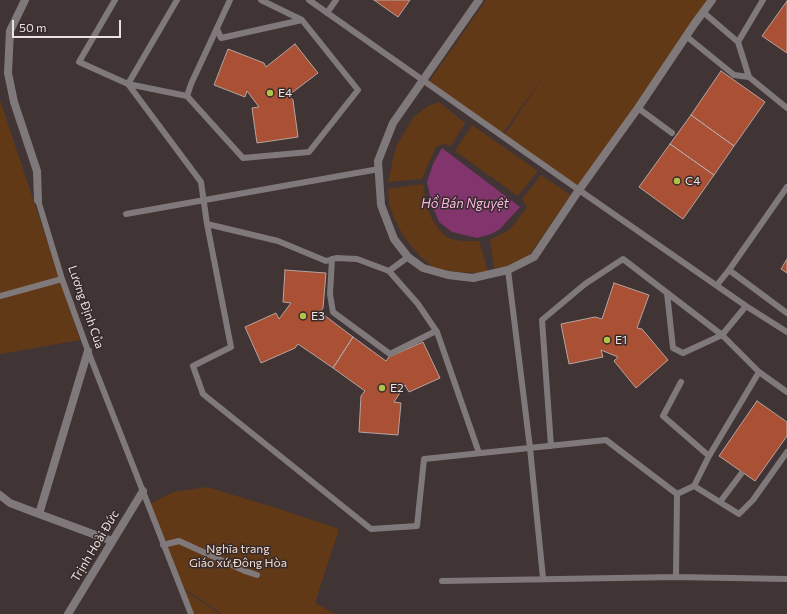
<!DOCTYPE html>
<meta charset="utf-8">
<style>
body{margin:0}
#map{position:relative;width:787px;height:614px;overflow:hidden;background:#413434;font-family:Commissioner,sans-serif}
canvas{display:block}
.scale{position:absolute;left:12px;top:20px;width:109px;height:18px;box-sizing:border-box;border:2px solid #eae1e1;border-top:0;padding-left:5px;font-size:12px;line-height:14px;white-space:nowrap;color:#eae1e1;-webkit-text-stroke:3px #372a2a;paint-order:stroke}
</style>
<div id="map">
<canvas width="787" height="614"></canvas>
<div class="scale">50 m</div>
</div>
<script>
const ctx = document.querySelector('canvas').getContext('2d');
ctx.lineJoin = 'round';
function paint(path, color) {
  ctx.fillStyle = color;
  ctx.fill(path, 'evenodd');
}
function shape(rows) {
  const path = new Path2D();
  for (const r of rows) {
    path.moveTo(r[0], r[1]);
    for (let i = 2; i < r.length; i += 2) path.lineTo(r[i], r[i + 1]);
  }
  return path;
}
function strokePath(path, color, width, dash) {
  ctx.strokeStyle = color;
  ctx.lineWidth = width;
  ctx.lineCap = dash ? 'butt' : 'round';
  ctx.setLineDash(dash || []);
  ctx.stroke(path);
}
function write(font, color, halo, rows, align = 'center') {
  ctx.font = font + ' Commissioner,sans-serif';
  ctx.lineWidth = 3;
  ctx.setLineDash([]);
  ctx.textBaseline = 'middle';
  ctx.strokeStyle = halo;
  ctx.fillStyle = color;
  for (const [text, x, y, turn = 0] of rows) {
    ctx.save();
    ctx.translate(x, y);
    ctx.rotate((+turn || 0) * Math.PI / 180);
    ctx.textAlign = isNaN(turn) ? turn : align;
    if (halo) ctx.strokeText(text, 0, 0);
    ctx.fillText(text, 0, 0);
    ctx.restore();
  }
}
const green = shape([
 [486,0,712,0,579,190,504,135,549,69,502,134,428,83],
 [0,100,80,340,0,354],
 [439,102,465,123,451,146,444,144,436,147,429,162,422,179,388,182,396,146,413,118,428,106],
 [472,125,538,171,518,196,455,151],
 [541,175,571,195,528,257,504,267,494,268,490,240,510,229,516,222,527,207,522,199],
 [423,184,426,206,432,219,440,231,448,238,461,241,479,241,489,274,436,270,419,255,404,237,394,218,389,203,388,189],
 [207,487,276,508,339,529,315,603,335,614,222,614,179,585,148,505,173,492],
 [184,590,220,614,194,614]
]);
const water = shape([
 [442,148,520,207,500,229,491,234,477,238,452,232,439,222,432,205,427,182,433,164]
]);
const building = shape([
 [374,0,410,0,398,17,374,0],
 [787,1,787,53,762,36,787,1],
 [295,44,318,73,289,95,293,100,298,137,257,143,252,108,259,107,247,91,245,97,214,85,228,49,264,63,266,67,295,44],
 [721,71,765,102,734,146,691,115,721,71],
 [691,115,734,146,714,175,670,144,691,115],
 [670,144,714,175,683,219,639,187,670,144],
 [787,259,787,273,781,269,787,259],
 [285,270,326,273,323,308,320,312,353,337,333,368,298,344,295,348,261,363,245,327,276,313,279,319,291,303,283,302,285,270],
 [614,283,649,295,637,328,642,329,668,360,636,388,614,361,618,357,601,350,603,357,569,364,561,324,595,317,602,319,614,283],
 [353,337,386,361,389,357,423,342,440,378,409,392,405,385,394,402,401,403,398,435,359,432,361,396,365,391,333,368,353,337],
 [757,401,787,422,787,436,755,481,719,456,757,401]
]);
const service = shape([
 [115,0,79,62,128,84,201,182,207,224,231,347,193,366,203,394,371,529,417,526,424,459,606,440,677,494],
 [177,0,128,84,187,96,243,158,309,152,358,90,302,20,261,0],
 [309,0,579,190,746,306,787,332],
 [703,12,738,42,749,77],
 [327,13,336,0],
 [217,29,221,38,302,20],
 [686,36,734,75,749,77,787,108],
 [738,42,763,0],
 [187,96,191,84,230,0],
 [638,108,672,133],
 [38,200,62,279,88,351,191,614],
 [126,214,379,169],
 [207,224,278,241,326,261,336,258,357,259,389,271,408,257],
 [332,259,330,294,333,312,390,354,436,331],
 [508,270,530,448,543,578],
 [729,270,787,313],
 [389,271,418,304,437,332,479,453],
 [717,285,729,270,787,187],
 [0,296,62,279],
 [746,306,722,335,759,372,787,392],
 [681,382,663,416,709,456],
 [551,446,542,320,585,284,623,259,722,335,683,353,673,348,667,293],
 [694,486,739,514,753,500,787,452],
 [677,494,694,486,709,456,759,372],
 [720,502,741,474],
 [163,545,179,541,245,571,257,575],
 [676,577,677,494],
 [442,581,676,577,787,579]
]);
const minor = shape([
 [479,0,393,123,378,161,381,205,394,239,408,257,423,268,448,275,473,278,508,270,534,257,579,190,638,108,695,23,712,0],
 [0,495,10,503,39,514,88,351],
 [39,514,112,541],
 [68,614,143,491]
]);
const tertiary = shape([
 [25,0,10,31,8,73,14,102,37,171,38,200]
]);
const markers = [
 [270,93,4,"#b3c24b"],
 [677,181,4,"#b3c24b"],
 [303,316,4,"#b3c24b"],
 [607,340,4,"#b3c24b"],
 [382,388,4,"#b3c24b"]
];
const poiNames = [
 ["E4",278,93],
 ["C4",685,181],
 ["E3",311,316],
 ["E1",615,340],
 ["E2",390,388]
];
const streetNames = [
 ["Lương Định Của",86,307,71],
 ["Trịnh Hoài Đức",95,546,-59]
];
const parkNames = [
 ["Nghĩa trang",238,549],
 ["Giáo xứ Đông Hòa",238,563]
];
const waterNames = [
 ["Hồ Bán Nguyệt",465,204]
];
paint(green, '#623917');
paint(water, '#81356c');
paint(building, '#a95035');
strokePath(building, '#b5a5a1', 1);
strokePath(service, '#80797b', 6);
strokePath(minor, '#80797b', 8);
strokePath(tertiary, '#80797b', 8);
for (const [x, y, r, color] of markers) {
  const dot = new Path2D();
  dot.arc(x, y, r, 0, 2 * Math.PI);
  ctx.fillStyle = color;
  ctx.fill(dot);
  strokePath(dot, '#372a2a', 1.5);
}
write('12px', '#eae1e1', '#372a2a', poiNames, 'left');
write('12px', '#eae1e1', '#372a2a', streetNames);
write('12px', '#f0dbcc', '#372a2a', parkNames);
write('italic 13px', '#f8b7e2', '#372a2a', waterNames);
</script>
